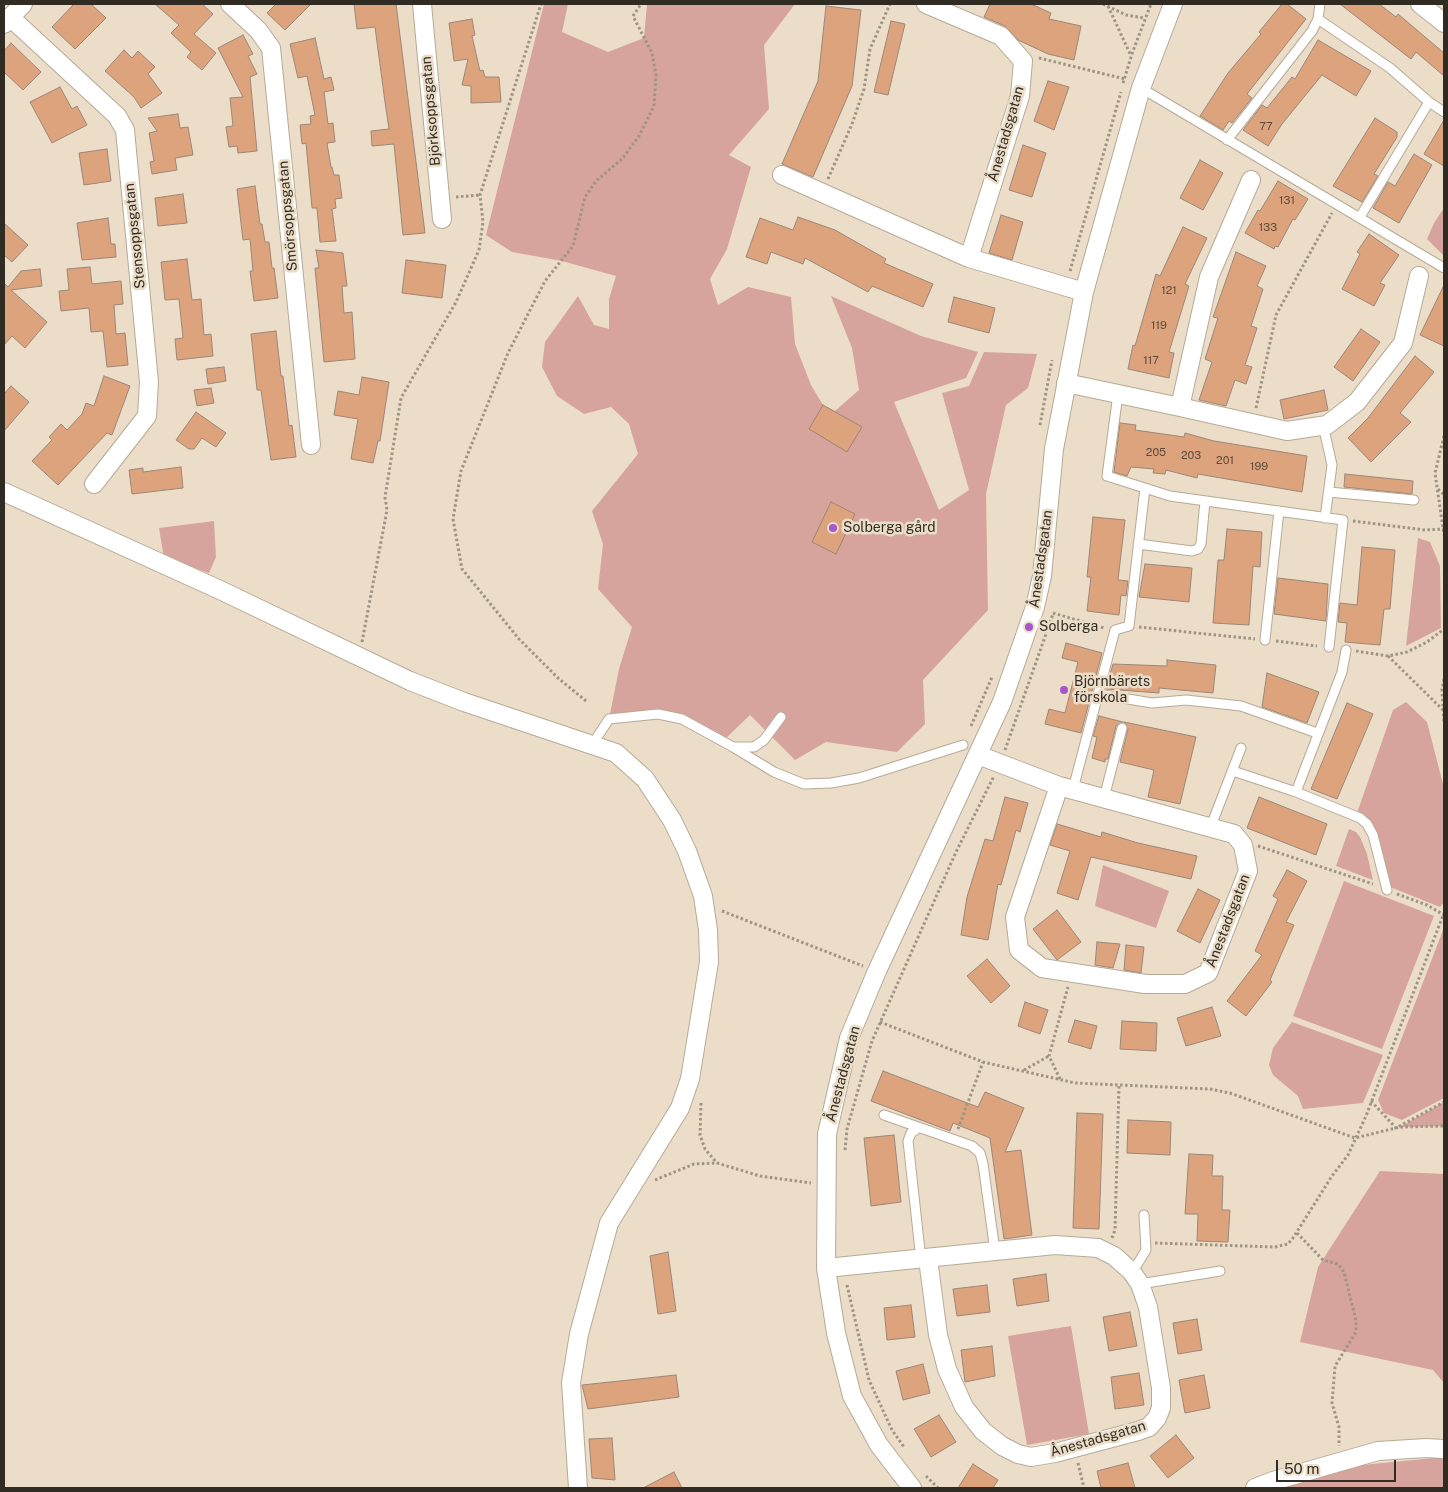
<!DOCTYPE html>
<meta charset="utf-8">
<style>
body{margin:0}
#map{position:relative;width:1448px;height:1492px;overflow:hidden;background:#ebddc8;font-family:"Public Sans",sans-serif}
canvas{display:block}
.frame{position:absolute;inset:0;border:5px solid #312c23;pointer-events:none}
.scale{position:absolute;left:1276px;top:1460px;width:120px;height:22px;box-sizing:border-box;border:2px solid #312c23;border-top:0;padding-left:6px;font-size:15px;line-height:18px;white-space:nowrap;color:#312c23;-webkit-text-stroke:4px #ebddc8;paint-order:stroke}
</style>
<div id="map">
<canvas width="1448" height="1492"></canvas>
<div class="frame"></div>
<div class="scale">50 m</div>
</div>
<script>
const ctx = document.querySelector('canvas').getContext('2d');
ctx.lineJoin = 'round';
function paint(path, color) {
  ctx.fillStyle = color;
  ctx.fill(path, 'evenodd');
}
function shape(rows) {
  const path = new Path2D();
  for (const r of rows) {
    path.moveTo(r[0], r[1]);
    for (let i = 2; i < r.length; i += 2) path.lineTo(r[i], r[i + 1]);
  }
  return path;
}
function strokePath(path, color, width, dash) {
  ctx.strokeStyle = color;
  ctx.lineWidth = width;
  ctx.lineCap = dash ? 'butt' : 'round';
  ctx.setLineDash(dash || []);
  ctx.stroke(path);
}
function write(font, color, halo, rows, align = 'center') {
  ctx.font = font + ' "Public Sans",sans-serif';
  ctx.lineWidth = 5;
  ctx.setLineDash([]);
  ctx.textBaseline = 'middle';
  ctx.strokeStyle = halo;
  ctx.fillStyle = color;
  for (const [text, x, y, turn = 0] of rows) {
    ctx.save();
    ctx.translate(x, y);
    ctx.rotate((+turn || 0) * Math.PI / 180);
    ctx.textAlign = isNaN(turn) ? turn : align;
    if (halo) ctx.strokeText(text, 0, 0);
    ctx.fillText(text, 0, 0);
    ctx.restore();
  }
}
const green = shape([
 [544,4,568,4,562,32,608,52,644,38,647,4,795,4,764,45,769,109,729,155,751,167,727,249,710,279,718,305,748,287,791,297,795,344,811,385,823,405,835,411,859,390,852,348,831,296,921,336,978,352,966,378,894,402,939,510,969,490,942,393,969,386,984,352,1037,354,1028,388,1006,405,986,494,988,610,923,680,925,724,897,752,826,742,795,760,750,715,725,739,670,712,609,719,619,669,632,627,598,589,603,544,592,511,638,454,629,424,611,407,584,414,557,396,542,367,545,342,578,296,594,325,609,329,609,299,616,276,562,261,512,252,486,235],
 [1444,208,1444,256,1427,239,1434,223],
 [214,521,216,557,209,573,164,558,159,528],
 [1418,538,1430,542,1440,566,1441,628,1406,646],
 [1406,702,1427,722,1444,788,1444,902,1440,907,1390,887,1376,832,1357,813,1393,710],
 [1349,829,1356,832,1360,837,1367,854,1373,880,1336,866],
 [1103,865,1169,891,1156,928,1095,906],
 [1344,881,1434,916,1382,1049,1293,1016],
 [1443,930,1444,1098,1402,1120,1384,1113,1378,1100],
 [1292,1022,1383,1055,1363,1103,1303,1109,1298,1096,1273,1075,1269,1065,1273,1048],
 [1444,1102,1444,1126,1400,1127],
 [1380,1171,1444,1174,1444,1383,1433,1370,1300,1342,1318,1267],
 [1071,1326,1089,1434,1027,1445,1008,1336],
 [1435,1458,1444,1458,1444,1488,1278,1488,1351,1466]
]);
const building = shape([
 [74,4,91,4,106,18,75,49,52,27,74,4],
 [155,4,202,4,213,14,194,34,216,53,202,70,187,57,191,52,171,33,179,25,155,4],
 [276,4,311,4,285,30,267,13,276,4],
 [354,4,396,4,425,233,403,235,394,144,372,146,371,131,389,129,385,102,375,27,357,29,354,4],
 [990,4,1031,4,1051,13,1049,19,1081,26,1074,60,1048,54,1018,40,1005,26,984,17,990,4],
 [1282,4,1287,4,1306,19,1247,94,1252,98,1232,123,1229,121,1223,130,1200,116,1228,73,1261,34,1259,32,1282,4],
 [1340,4,1379,4,1396,17,1398,14,1444,53,1444,76,1416,52,1411,59,1340,4],
 [826,6,861,10,852,86,813,177,782,164,818,81,826,6],
 [472,19,475,35,472,36,480,71,483,70,485,77,499,77,501,102,471,103,471,86,462,85,468,59,454,61,449,23,472,19],
 [891,21,905,24,888,95,874,92,891,21],
 [243,35,253,54,248,56,257,74,250,77,257,151,238,153,237,146,229,147,226,127,233,126,230,98,243,97,218,48,243,35],
 [315,38,324,79,331,77,334,90,324,92,328,124,333,123,335,142,327,143,331,167,332,167,334,175,339,175,342,198,335,199,336,208,332,209,336,241,320,242,317,208,312,208,306,143,302,144,300,125,311,124,310,116,315,115,307,76,298,78,290,44,315,38],
 [1318,40,1371,71,1356,96,1322,75,1282,124,1268,146,1243,130,1262,105,1267,108,1292,77,1295,79,1318,40],
 [11,43,41,72,23,90,4,72,4,51,11,43],
 [124,50,132,58,138,51,155,67,148,74,162,93,141,108,134,97,105,71,124,50],
 [1048,81,1069,87,1054,130,1034,121,1048,81],
 [60,87,72,109,77,106,87,125,52,143,30,102,60,87],
 [178,114,180,128,188,127,193,155,175,158,177,170,152,174,150,162,154,161,149,133,157,131,148,118,178,114],
 [1375,118,1397,132,1397,137,1374,174,1378,176,1362,202,1333,186,1375,118],
 [1444,120,1444,166,1424,154,1444,120],
 [1023,145,1046,153,1032,197,1009,190,1023,145],
 [107,149,111,181,84,185,79,153,107,149],
 [1414,154,1432,165,1399,223,1373,208,1388,182,1395,186,1414,154],
 [1200,160,1223,173,1203,210,1180,198,1200,160],
 [1278,181,1308,199,1295,220,1293,219,1278,247,1275,246,1274,249,1245,233,1258,210,1260,211,1278,181],
 [255,186,260,224,262,224,265,242,269,242,272,268,274,268,278,298,254,301,250,271,253,271,250,239,243,240,237,189,255,186],
 [183,194,187,223,158,226,155,198,183,194],
 [1001,215,1023,222,1012,260,989,253,1001,215],
 [798,217,835,230,886,259,884,263,933,284,923,307,872,286,868,292,805,258,803,264,771,252,767,264,746,257,760,218,793,230,798,217],
 [108,218,111,244,115,244,116,257,82,260,77,223,108,218],
 [4,223,28,245,12,262,4,255,4,223],
 [1183,227,1207,238,1185,284,1189,286,1169,352,1174,353,1169,378,1128,369,1133,345,1135,346,1156,274,1160,276,1183,227],
 [1369,234,1399,255,1380,283,1385,285,1374,306,1342,289,1360,254,1357,252,1369,234],
 [316,250,343,253,347,286,342,286,344,313,352,312,355,359,324,362,315,268,319,268,316,250],
 [1236,252,1266,266,1257,286,1263,289,1251,326,1257,328,1245,365,1252,367,1246,384,1235,380,1226,406,1199,400,1212,362,1205,359,1218,318,1213,317,1236,252],
 [187,259,192,300,201,299,204,335,211,334,213,356,177,360,175,339,183,338,179,299,165,300,161,262,187,259],
 [406,260,446,265,442,298,402,293,406,260],
 [90,267,92,284,121,281,123,304,114,305,116,334,125,333,128,365,107,367,103,331,91,332,89,308,61,311,59,291,69,290,67,269,90,267],
 [40,269,42,286,11,290,47,322,25,348,12,336,4,345,4,283,8,287,21,271,40,269],
 [1444,285,1444,346,1420,335,1444,285],
 [954,297,995,308,989,333,948,322,954,297],
 [1361,329,1380,342,1353,381,1334,367,1361,329],
 [276,331,281,376,283,376,289,426,292,425,296,457,271,460,261,390,257,390,251,334,276,331],
 [1415,356,1434,372,1400,413,1411,422,1371,462,1348,438,1368,418,1415,356],
 [224,367,226,381,208,384,206,369,224,367],
 [104,376,130,386,112,435,107,433,58,485,32,461,52,440,49,437,61,424,67,430,82,414,86,403,94,406,104,376],
 [362,377,389,382,380,441,378,441,373,463,351,459,358,419,334,415,338,391,359,395,362,377],
 [11,386,29,402,4,431,4,394,11,386],
 [211,388,214,403,197,406,194,390,211,388],
 [1324,390,1328,410,1284,419,1280,400,1324,390],
 [823,405,862,427,847,452,809,429,823,405],
 [196,412,226,433,216,447,202,438,194,449,189,449,176,440,196,412],
 [1120,423,1136,425,1135,430,1184,437,1185,433,1214,441,1307,456,1302,492,1198,474,1197,478,1166,470,1165,474,1153,473,1154,469,1131,467,1127,476,1114,472,1120,423],
 [181,467,183,488,132,494,129,470,143,468,143,472,181,467],
 [1345,474,1413,481,1412,494,1344,487,1345,474],
 [831,502,855,514,836,554,812,542,831,502],
 [1093,517,1125,520,1118,580,1128,581,1126,596,1121,595,1119,615,1087,611,1091,577,1087,577,1093,517],
 [1227,529,1262,532,1260,567,1253,566,1249,625,1213,623,1218,560,1224,560,1227,529],
 [1362,547,1395,550,1390,609,1384,609,1380,645,1345,642,1347,623,1338,622,1340,603,1357,605,1362,547],
 [1145,564,1192,568,1189,602,1139,597,1145,564],
 [1278,578,1328,584,1326,621,1274,614,1278,578],
 [1066,643,1102,653,1081,733,1045,724,1049,709,1065,713,1078,662,1062,658,1066,643],
 [1167,660,1216,665,1213,693,1159,688,1159,693,1106,689,1113,664,1167,666,1167,660],
 [1267,673,1319,692,1307,723,1262,707,1267,673],
 [1347,703,1373,714,1337,799,1311,789,1347,703],
 [1099,716,1123,722,1116,726,1108,759,1105,759,1105,762,1092,758,1097,737,1093,736,1099,716],
 [1124,722,1196,737,1180,804,1148,797,1154,770,1120,762,1128,729,1124,722],
 [1005,797,1028,803,1020,832,1016,830,1001,885,998,884,988,940,961,935,967,897,985,839,993,841,1005,797],
 [1259,797,1327,824,1316,855,1247,828,1259,797],
 [1057,824,1101,837,1102,832,1138,843,1197,856,1191,879,1091,857,1078,900,1057,893,1070,851,1050,845,1057,824],
 [1287,870,1307,881,1286,922,1294,925,1270,980,1272,982,1246,1016,1227,1001,1262,955,1255,951,1278,899,1273,896,1287,870],
 [1198,889,1220,900,1200,943,1177,931,1198,889],
 [1057,910,1081,942,1057,960,1033,929,1057,910],
 [1097,942,1120,944,1113,968,1095,965,1097,942],
 [1126,945,1144,947,1141,973,1124,970,1126,945],
 [987,959,1010,986,991,1003,967,976,987,959],
 [1025,1002,1048,1010,1040,1034,1018,1026,1025,1002],
 [1212,1007,1221,1036,1186,1046,1177,1018,1212,1007],
 [1075,1020,1097,1026,1091,1049,1068,1042,1075,1020],
 [1122,1021,1157,1023,1156,1051,1120,1049,1122,1021],
 [883,1071,978,1107,985,1092,1024,1108,1005,1152,1021,1150,1032,1235,1004,1239,990,1138,953,1123,950,1131,871,1101,883,1071],
 [1077,1113,1103,1114,1099,1229,1073,1228,1077,1113],
 [1128,1120,1171,1122,1170,1155,1127,1153,1128,1120],
 [894,1135,901,1202,871,1206,864,1138,894,1135],
 [1189,1154,1213,1155,1212,1176,1223,1176,1222,1210,1230,1210,1228,1242,1197,1241,1198,1214,1185,1214,1189,1154],
 [668,1252,676,1311,658,1314,650,1256,668,1252],
 [1046,1274,1049,1301,1017,1306,1013,1279,1046,1274],
 [987,1285,990,1312,957,1316,953,1289,987,1285],
 [911,1305,915,1337,887,1340,884,1308,911,1305],
 [1130,1312,1137,1346,1109,1351,1103,1317,1130,1312],
 [1197,1319,1202,1350,1178,1354,1173,1323,1197,1319],
 [992,1346,995,1376,965,1382,961,1350,992,1346],
 [923,1364,930,1393,903,1400,896,1371,923,1364],
 [1139,1373,1144,1405,1115,1409,1111,1377,1139,1373],
 [676,1375,679,1397,588,1409,582,1385,676,1375],
 [1204,1375,1210,1408,1185,1413,1179,1380,1204,1375],
 [939,1415,956,1442,931,1457,914,1429,939,1415],
 [1176,1435,1194,1458,1168,1478,1150,1456,1176,1435],
 [612,1438,615,1480,592,1478,589,1439,612,1438],
 [1128,1463,1135,1488,1101,1488,1097,1471,1128,1463],
 [973,1464,998,1480,993,1488,958,1488,973,1464],
 [674,1472,682,1488,643,1488,674,1472]
]);
const path = shape([
 [1103,4,1126,15,1144,18],
 [1108,6,1131,56],
 [1039,58,1125,79],
 [1123,83,1133,51,1151,4],
 [828,179,852,124,864,89,870,49,890,4],
 [456,197,480,195],
 [1070,271,1121,92],
 [1256,408,1276,315,1332,213],
 [1040,425,1052,360],
 [1444,436,1435,473,1444,535],
 [1438,489,1444,495],
 [1353,521,1425,530,1443,529],
 [1053,613,1104,628],
 [1139,627,1255,639],
 [1276,641,1317,646],
 [362,642,387,510,385,497,401,398,456,302,479,250,483,222,480,195,541,4],
 [1356,651,1388,656,1407,652,1427,642,1444,629],
 [1388,656,1443,710],
 [1444,679,1442,689,1444,724],
 [586,701,558,678,519,639,462,569,453,519,461,471,508,353,545,281,573,246,585,197,596,181,622,159,639,136,654,106,656,75,652,53,633,16,641,4],
 [971,726,992,677],
 [1005,750,1053,614],
 [1258,846,1373,884],
 [1397,894,1427,905,1444,915],
 [722,911,863,966],
 [880,1022,983,1062,1075,1083,1210,1089,1230,1093,1355,1138,1400,1127,1444,1126],
 [1024,1070,1049,1056],
 [1060,1079,1049,1056,1068,987],
 [1371,1101,1396,1128,1444,1102],
 [701,1103,700,1135,705,1149,717,1163],
 [958,1129,983,1062],
 [845,1150,847,1129,872,1041,956,852,994,776],
 [655,1180,694,1164,717,1163,760,1176,811,1183],
 [1297,1233,1323,1260,1338,1264,1344,1272,1356,1321,1356,1332,1335,1366,1332,1403,1339,1427,1339,1446],
 [1112,1238,1115,1230,1119,1085],
 [1155,1243,1275,1247,1288,1244,1293,1238,1332,1176,1348,1155,1366,1116,1444,913],
 [847,1285,869,1380,892,1430,904,1447],
 [1078,1463,1084,1488],
 [926,1476,938,1488]
]);
const lane = shape([
 [1318,19,1390,68,1429,102,1444,112],
 [1141,88,1444,268],
 [1227,140,1312,31,1318,19,1320,4],
 [1360,217,1429,102],
 [1118,394,1107,476,1170,496,1343,520,1329,647],
 [1323,425,1332,465,1325,518],
 [1329,492,1414,500],
 [1138,544,1192,551,1198,549,1201,544,1205,501],
 [1265,640,1279,511],
 [1098,694,1152,703,1186,700,1241,706,1317,733],
 [592,745,609,719,658,714,682,719,733,747,754,747,764,740,781,717],
 [733,747,774,772,804,784,831,783,859,778,963,745],
 [1233,771,1296,792,1342,672,1346,650],
 [1073,789,1115,630,1129,626,1145,488],
 [1296,792,1360,818,1367,824,1373,835,1387,890],
 [1104,798,1122,728],
 [1211,826,1241,748],
 [884,1115,972,1146,980,1153,983,1164,995,1251],
 [918,1128,911,1133,908,1141,921,1260],
 [1132,1273,1146,1250,1144,1215],
 [1140,1284,1220,1271]
]);
const street = shape([
 [230,4,258,30,271,48,311,445],
 [422,4,442,219],
 [926,4,1001,36,1023,61,1020,96,969,258],
 [1420,4,1444,23],
 [10,17,117,116,125,130,149,382,147,416,94,484],
 [4,24,23,4],
 [782,175,969,258,1084,292],
 [1066,383,1180,407,1209,277,1251,180],
 [1180,407,1287,431,1327,425,1357,402,1403,343,1419,276],
 [4,492,220,590,410,681,464,702,616,753,645,779,672,820,687,851,703,896,708,930,709,962,690,1079,680,1108,609,1223,579,1334,571,1383,578,1488],
 [978,755,1059,786,1234,834,1243,845,1248,871,1208,973,1185,984,1145,984,1042,968,1019,950,1015,917,1059,786],
 [826,1268,1055,1245,1098,1248,1114,1256,1131,1271,1140,1284,1148,1307,1161,1388,1161,1408,1157,1418,1149,1427,1138,1431,1055,1453,1031,1457,1018,1454,1002,1446,983,1431,964,1407,947,1369,938,1335,928,1259],
 [912,1488,879,1445,852,1396,836,1333,826,1268,827,1134,849,1038,877,971,1002,702,1035,607,1042,576,1054,449,1084,292,1141,88,1173,4],
 [1255,1488,1273,1481,1378,1451,1426,1448,1444,1449]
]);
const markers = [
 [833,528,5,"#a657c9"],
 [1029,627,5,"#a657c9"],
 [1064,690,5,"#a657c9"]
];
const numberNames = [
 ["77",1266,127],
 ["131",1287,201],
 ["133",1268,228],
 ["121",1169,291],
 ["119",1159,326],
 ["117",1151,361],
 ["205",1156,453],
 ["203",1191,456],
 ["201",1225,461],
 ["199",1259,467]
];
const streetNames = [
 ["Björksoppsgatan",431,111,-95],
 ["Ånestadsgatan",1006,134,-74],
 ["Smörsoppsgatan",288,216,-95],
 ["Stensoppsgatan",135,236,-96],
 ["Ånestadsgatan",1041,559,-82],
 ["Ånestadsgatan",1228,921,-69],
 ["Ånestadsgatan",843,1074,-75],
 ["Ånestadsgatan",1098,1439,-16]
];
const poiNames = [
 ["Solberga gård",843,528],
 ["Solberga",1039,627],
 ["Björnbärets",1074,682],
 ["förskola",1074,698]
];
paint(green, '#d6a49c');
paint(building, '#dda37d');
strokePath(building, '#9c8679', 1);
strokePath(lane, '#b7aa96', 11);
strokePath(street, '#b7aa96', 20);
strokePath(path, '#9e9484', 3, [2.5, 2.5]);
strokePath(lane, '#fff', 9);
strokePath(street, '#fff', 18);
for (const [x, y, r, color] of markers) {
  const dot = new Path2D();
  dot.arc(x, y, r, 0, 2 * Math.PI);
  ctx.fillStyle = color;
  ctx.fill(dot);
  strokePath(dot, '#ebddc8', 2);
}
write('11px', '#5c4a3a', null, numberNames);
write('14px', '#312c23', '#ebddc8', streetNames);
write('14px', '#312c23', '#ebddc8', poiNames, 'left');
</script>
